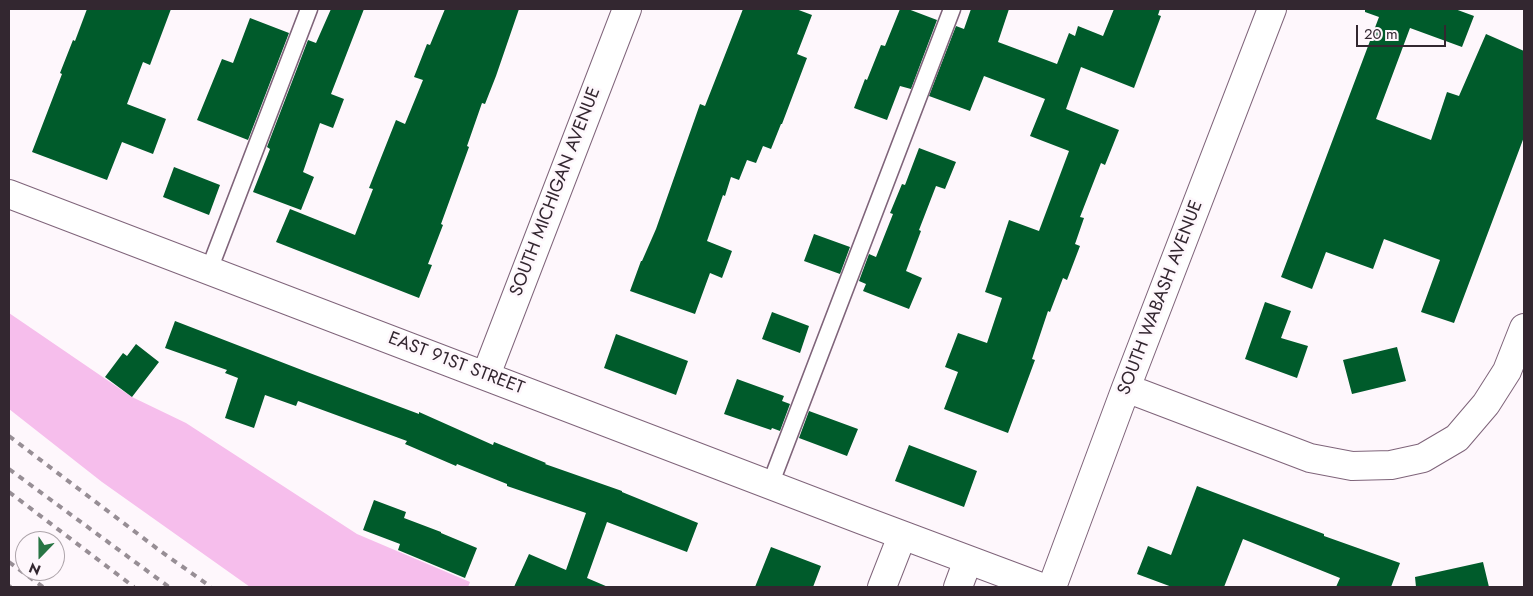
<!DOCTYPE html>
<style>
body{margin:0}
#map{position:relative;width:1533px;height:596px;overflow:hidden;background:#fef7fc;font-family:Jost,sans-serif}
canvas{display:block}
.frame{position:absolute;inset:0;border:10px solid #332730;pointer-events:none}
.north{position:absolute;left:15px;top:531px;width:50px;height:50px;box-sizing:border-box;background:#fef7fc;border:1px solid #ada4aa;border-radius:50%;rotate:202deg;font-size:14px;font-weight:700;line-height:20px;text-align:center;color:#332730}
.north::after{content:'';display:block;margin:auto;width:18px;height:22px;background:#287544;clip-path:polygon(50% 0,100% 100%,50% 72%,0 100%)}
.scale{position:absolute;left:1356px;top:25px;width:90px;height:22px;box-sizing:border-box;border:2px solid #332730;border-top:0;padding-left:6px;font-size:15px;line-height:18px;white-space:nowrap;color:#332730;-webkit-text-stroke:4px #fef7fc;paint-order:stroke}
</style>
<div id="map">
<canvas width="1533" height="596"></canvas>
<div class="frame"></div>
<div class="north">N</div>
<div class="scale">20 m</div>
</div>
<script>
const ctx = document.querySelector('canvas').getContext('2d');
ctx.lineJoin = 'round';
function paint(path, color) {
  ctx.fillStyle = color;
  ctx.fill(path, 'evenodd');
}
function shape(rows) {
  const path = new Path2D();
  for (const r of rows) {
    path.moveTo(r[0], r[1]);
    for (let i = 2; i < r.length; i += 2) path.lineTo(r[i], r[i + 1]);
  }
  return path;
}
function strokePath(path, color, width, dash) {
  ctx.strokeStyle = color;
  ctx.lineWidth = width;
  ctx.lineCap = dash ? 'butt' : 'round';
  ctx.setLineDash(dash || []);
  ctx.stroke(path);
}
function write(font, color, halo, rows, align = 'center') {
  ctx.font = font + ' Jost,sans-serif';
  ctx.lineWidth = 5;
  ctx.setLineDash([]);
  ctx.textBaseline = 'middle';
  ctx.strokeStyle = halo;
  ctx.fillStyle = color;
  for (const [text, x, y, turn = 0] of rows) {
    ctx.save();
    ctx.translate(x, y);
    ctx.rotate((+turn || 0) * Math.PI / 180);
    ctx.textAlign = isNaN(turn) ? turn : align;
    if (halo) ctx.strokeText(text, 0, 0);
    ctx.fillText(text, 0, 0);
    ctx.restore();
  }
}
const green = shape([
 [9,313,132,397,186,423,357,534,470,582,468,587,250,587,102,482,9,409]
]);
const building = shape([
 [87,9,171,9,150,65,143,62,127,104,166,119,153,154,122,142,107,180,32,152,62,74,60,73,73,40,75,41],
 [331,9,364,9,331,94,344,99,333,128,320,123,303,172,314,177,301,210,253,192,270,149,267,147,308,40,316,43],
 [445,9,519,9,496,76,485,104,482,103,467,146,469,147,441,224,443,225,428,264,432,265,419,298,276,242,290,209,355,235,373,189,369,188,396,120,405,124,423,80,414,77,427,44,430,45],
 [743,9,796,9,812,15,797,54,807,58,782,124,781,124,771,149,763,146,756,163,747,160,739,180,731,177,725,196,723,195,707,241,732,251,722,278,710,273,695,314,630,291,641,261,642,261,656,229,700,104,705,106],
 [900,9,908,9,937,20,911,89,900,86,887,120,854,108,865,79,867,80,881,45,885,46],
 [971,9,1009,9,998,42,1057,64,1069,33,1075,36,1078,26,1103,36,1114,9,1160,9,1158,15,1161,16,1134,88,1081,67,1066,109,1119,130,1105,165,1101,163,1080,217,1084,218,1075,244,1080,246,1067,280,1063,278,1050,312,1048,311,1032,359,1035,360,1008,433,944,409,958,372,945,367,958,333,987,343,1002,298,985,292,1009,220,1039,231,1069,151,1030,136,1045,99,984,76,970,111,929,96,956,26,964,29],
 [1365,9,1455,9,1474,16,1462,47,1410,28,1376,119,1431,140,1447,92,1459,96,1486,34,1524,51,1524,137,1454,323,1421,312,1440,260,1384,239,1373,269,1326,252,1312,289,1281,277,1379,17,1365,12],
 [250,18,289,33,248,140,197,120,222,59,233,63],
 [919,148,956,162,945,189,936,186,919,230,921,231,906,271,922,278,909,309,863,291,866,284,859,281,869,254,876,257,893,214,890,213,902,184,905,185],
 [174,167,220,185,209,215,163,197],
 [814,234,850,247,840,274,804,261],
 [1265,302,1291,311,1281,338,1308,346,1297,378,1245,359],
 [772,312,809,326,800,353,762,339],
 [175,321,307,372,419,414,419,412,493,445,494,442,546,463,545,464,622,491,622,492,698,523,687,552,607,522,587,578,608,587,514,587,529,554,566,570,586,513,507,486,507,484,457,464,456,466,405,444,407,441,298,401,296,406,265,395,254,428,225,418,238,378,225,373,227,370,165,348],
 [616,334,688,361,676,395,604,368],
 [136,344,159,362,132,397,105,377,123,353,127,356],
 [1397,347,1406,381,1352,394,1343,360],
 [737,379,784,396,782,401,790,404,780,431,772,428,771,430,724,414],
 [809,411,858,429,847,456,799,438],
 [909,445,977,471,964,507,895,481],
 [1197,486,1324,534,1324,536,1400,563,1391,587,1336,587,1340,578,1243,539,1224,587,1172,587,1137,574,1148,546,1171,555],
 [374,500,406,512,404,518,441,532,441,533,477,548,465,578,398,550,400,544,363,530],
 [771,547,821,566,813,587,755,587],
 [1483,562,1489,587,1416,587,1415,577]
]);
const service = shape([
 [209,270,309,9],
 [770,485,952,9]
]);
const minor = shape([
 [9,194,862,520,1041,587],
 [486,375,627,9],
 [1126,388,1310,458,1352,466,1391,465,1423,458,1457,438,1486,404,1507,371,1524,328],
 [882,587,902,536],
 [958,587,968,560],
 [1052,587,1126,388,1272,9]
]);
const rail = shape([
 [9,436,159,550,211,587],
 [9,469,169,587],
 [9,492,134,587],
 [9,562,43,587],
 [9,586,11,587]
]);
const streetNames = [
 ["SOUTH MICHIGAN AVENUE",556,192,-69],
 ["SOUTH WABASH AVENUE",1161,298,-69],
 ["EAST 91ST STREET",456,364,21]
];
paint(green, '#f6beec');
paint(building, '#005b2b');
strokePath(service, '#7f647a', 19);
strokePath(minor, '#7f647a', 30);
strokePath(service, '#fff', 16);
strokePath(minor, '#fff', 28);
strokePath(rail, '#978e95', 4, [6, 6]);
write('18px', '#332730', '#fef7fc', streetNames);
</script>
